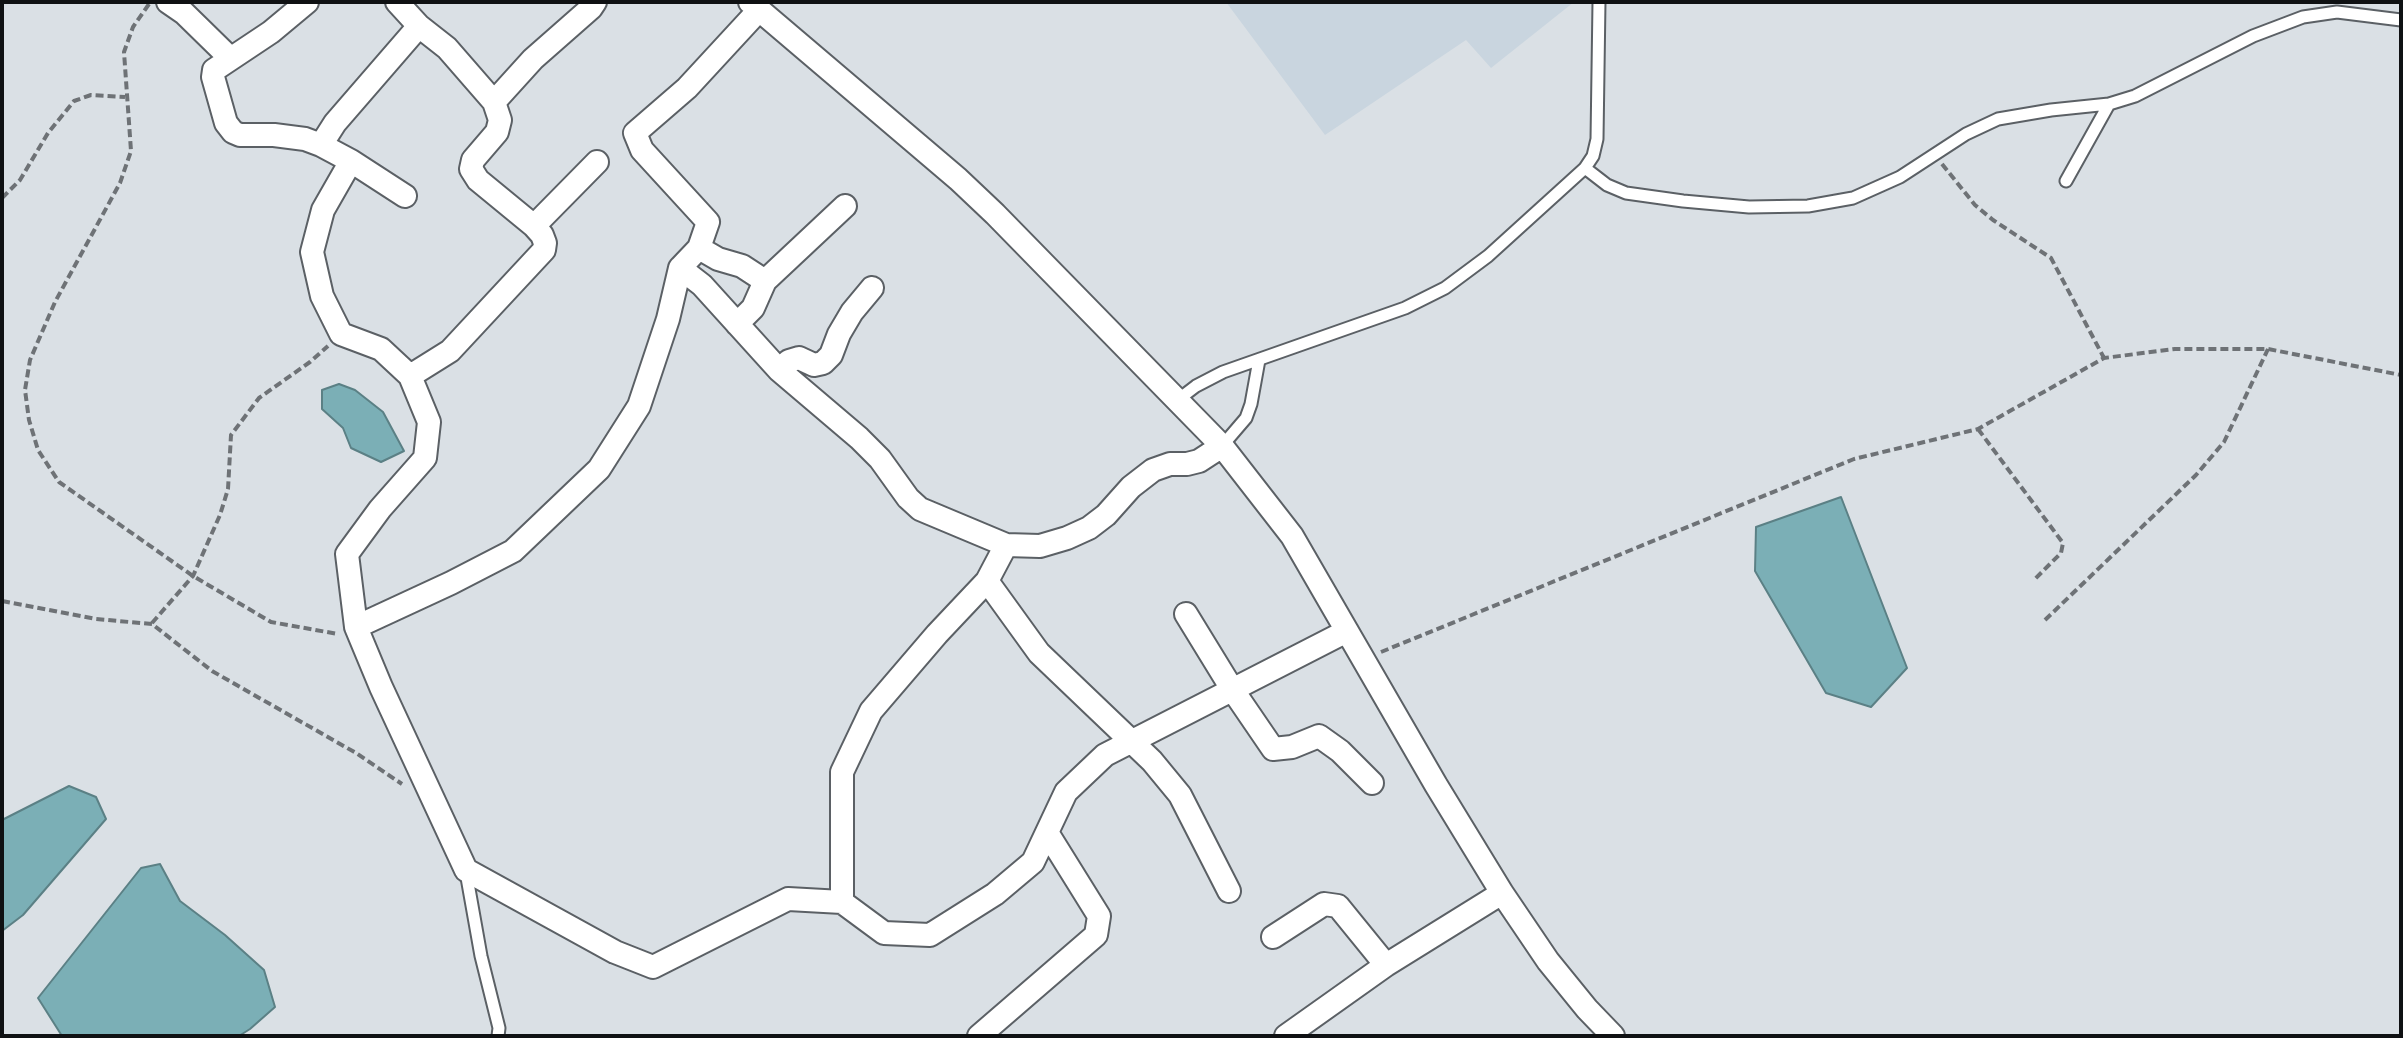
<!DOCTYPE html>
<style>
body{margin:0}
#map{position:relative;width:2403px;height:1038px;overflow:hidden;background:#dae0e5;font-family:"Fira Sans Condensed",sans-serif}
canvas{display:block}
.frame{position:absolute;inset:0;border:4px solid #0f1113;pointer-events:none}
</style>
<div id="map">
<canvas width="2403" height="1038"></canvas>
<div class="frame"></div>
</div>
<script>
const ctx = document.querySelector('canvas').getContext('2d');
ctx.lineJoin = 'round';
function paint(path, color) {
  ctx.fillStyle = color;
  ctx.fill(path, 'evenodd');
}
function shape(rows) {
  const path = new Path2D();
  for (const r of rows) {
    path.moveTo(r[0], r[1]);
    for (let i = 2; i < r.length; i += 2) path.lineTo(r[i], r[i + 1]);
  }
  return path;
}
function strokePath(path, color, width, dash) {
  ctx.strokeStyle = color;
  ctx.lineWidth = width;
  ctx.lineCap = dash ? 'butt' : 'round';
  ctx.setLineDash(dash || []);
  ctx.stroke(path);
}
const built = shape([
 [1226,2,1574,2,1491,68,1466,40,1325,135]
]);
const water = shape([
 [339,384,355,390,383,412,404,451,381,462,351,448,343,428,322,409,322,390,339,384],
 [1841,497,1907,668,1871,707,1826,693,1755,571,1756,527,1841,497],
 [69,786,96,797,106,819,23,915,2,931,2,820,69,786],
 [160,864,180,901,225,935,264,970,275,1007,250,1029,239,1036,62,1036,38,998,141,868,160,864]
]);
const path = shape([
 [149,4,133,27,124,52,131,151,120,183,55,302,30,360,25,390,29,420,38,450,59,482,193,576,271,622,338,634],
 [1942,164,1975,205,1993,220,2051,258,2104,358],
 [2,198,20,180,48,133,74,101,91,95,125,97],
 [1978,429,2063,543,2061,553,2033,581],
 [2,601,96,619,152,624,212,671,356,753,402,784],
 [2045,620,2196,475,2224,442,2268,349],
 [152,623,193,576,220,515,228,489,231,435,259,398,310,362,328,346],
 [1381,652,1854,459,1978,429,2104,358,2175,349,2268,349,2401,375],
 [1873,1036,1875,1036]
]);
const lane = shape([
 [1585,168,1607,185,1626,193,1683,201,1749,207,1808,206,1853,198,1900,177,1966,134,1998,119,2051,110,2109,104,2135,96,2253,36,2303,17,2337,12,2401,20],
 [2066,181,2109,104],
 [1179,399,1196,386,1223,372,1405,308,1445,288,1488,256,1585,168,1593,156,1597,139,1599,2],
 [1222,446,1246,418,1251,404,1259,360],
 [466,872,481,956,499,1028,498,1036]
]);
const street = shape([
 [168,2,184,13,230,58],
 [307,2,271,32,214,70,213,77,226,123,233,132,240,135,274,135,305,139,321,145,351,161,405,196],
 [397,2,419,26,447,48,494,102],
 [750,2,958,179,995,214,1222,446,1292,536,1436,785,1502,893,1548,961,1587,1009,1613,1036],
 [321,145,335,123,419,26],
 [351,161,323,210,312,252,322,296,341,334,381,349,410,376,429,422,425,458,380,509,347,554,356,627,451,583,513,551,599,469,639,406,668,319,680,268,699,248,708,222,642,150,635,133,687,88,759,10],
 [534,226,597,162],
 [699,248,718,259,742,266,765,281],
 [680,268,702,285,779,370,859,438,880,459,908,498,920,509,1006,545,1040,546,1067,538,1089,528,1106,515,1131,487,1153,470,1170,464,1187,464,1199,461,1222,446],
 [737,324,753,308,765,281,845,206],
 [779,370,789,361,799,358,814,365,823,363,831,355,839,334,852,312,872,288],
 [410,376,450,351,544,250,545,243,542,235,534,226,478,180,471,169,473,160,497,132,500,120,494,102,533,59,591,8,595,2],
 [987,581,1039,653,1152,761,1180,795,1229,891],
 [1186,614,1232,689,1273,749,1292,747,1319,736,1340,751,1372,783],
 [356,627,381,687,466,870,615,952,653,967,788,899,842,902,884,933,930,935,995,894,1033,862,1066,792,1105,755,1347,631],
 [842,902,842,772,871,711,937,634,987,581,1006,545],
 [1273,937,1324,904,1338,906,1386,965],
 [979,1036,1096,935,1099,916,1048,834],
 [1286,1036,1386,965,1502,893]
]);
paint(built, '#c9d5df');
paint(water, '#7bafb6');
strokePath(water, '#5b8085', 2);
strokePath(lane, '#5b6065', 15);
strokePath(street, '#5b6065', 26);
strokePath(path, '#6e7276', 4, [8, 4]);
strokePath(lane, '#fff', 11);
strokePath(street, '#fff', 22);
</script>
